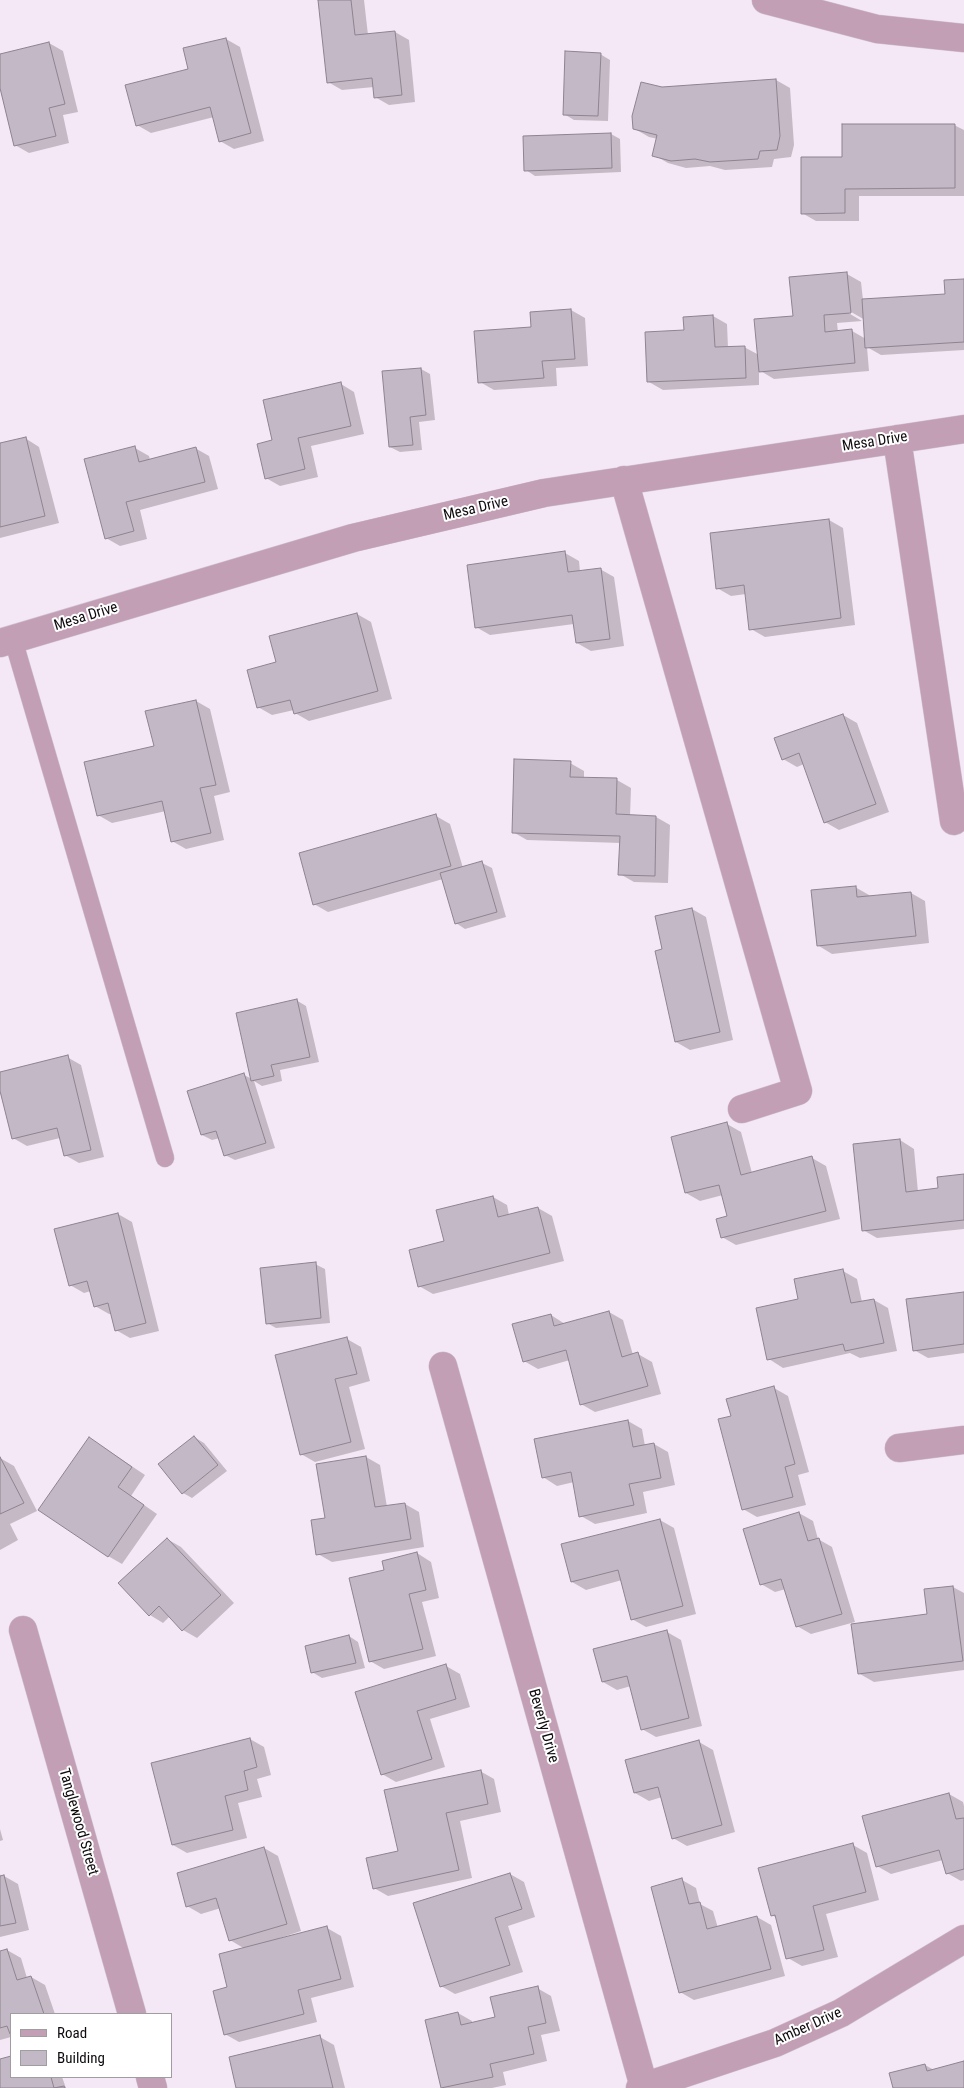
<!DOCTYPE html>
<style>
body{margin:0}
#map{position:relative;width:964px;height:2088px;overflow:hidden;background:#f5e8f6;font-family:"Roboto Condensed",sans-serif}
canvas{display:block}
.legend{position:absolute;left:10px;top:2013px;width:162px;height:65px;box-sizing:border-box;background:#fff;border:1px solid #9f9d9f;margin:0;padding:6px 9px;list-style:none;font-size:15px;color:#0e0a0e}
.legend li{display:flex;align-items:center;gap:10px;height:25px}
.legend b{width:25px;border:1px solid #9f9d9f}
</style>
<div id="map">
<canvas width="964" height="2088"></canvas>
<ul class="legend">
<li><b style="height:6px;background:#c39fb5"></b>Road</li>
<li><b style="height:14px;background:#c3b8c5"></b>Building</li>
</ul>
</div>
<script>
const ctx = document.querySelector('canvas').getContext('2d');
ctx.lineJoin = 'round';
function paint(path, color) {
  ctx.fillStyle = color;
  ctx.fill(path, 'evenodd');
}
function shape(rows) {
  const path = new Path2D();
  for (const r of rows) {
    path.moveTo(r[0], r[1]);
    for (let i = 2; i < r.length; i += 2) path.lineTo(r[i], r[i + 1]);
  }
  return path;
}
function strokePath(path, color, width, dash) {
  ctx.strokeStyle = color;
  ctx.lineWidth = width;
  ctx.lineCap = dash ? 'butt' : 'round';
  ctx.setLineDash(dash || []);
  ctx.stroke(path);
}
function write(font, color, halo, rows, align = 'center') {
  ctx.font = font + ' "Roboto Condensed",sans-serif';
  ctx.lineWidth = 4;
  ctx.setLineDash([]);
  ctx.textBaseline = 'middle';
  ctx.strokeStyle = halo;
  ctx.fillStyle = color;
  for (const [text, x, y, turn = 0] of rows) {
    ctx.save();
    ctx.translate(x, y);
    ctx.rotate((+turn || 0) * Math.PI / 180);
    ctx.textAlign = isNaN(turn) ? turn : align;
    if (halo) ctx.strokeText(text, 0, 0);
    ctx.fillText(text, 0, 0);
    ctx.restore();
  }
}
const shadow = shape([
 [319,0,364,0,368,35,395,32,409,40,415,102,389,105,375,97,374,87,342,90,328,82],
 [226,39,240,47,264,141,234,149,220,141,214,117,151,133,137,125,190,70],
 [49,43,63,51,78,112,63,115,69,143,29,153,15,145,0,83,0,55],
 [600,54,610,60,608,121,574,120,564,114],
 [776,80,790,88,794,145,791,157,774,159,772,167,725,170,710,166,686,168,668,163,654,155,658,139,649,137,635,129,662,88],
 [954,125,964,130,964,196,859,196,859,221,816,221,802,213,843,158],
 [611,134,620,139,621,172,535,176,526,170],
 [847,274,861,282,863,300,946,295,964,280,964,350,881,355,867,347,869,371,774,379,759,370,759,385,663,390,649,382,685,332,713,316,727,324,728,348,744,347,759,355,794,317],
 [846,309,865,320,866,339,852,331,838,332,837,323,862,321,845,311],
 [571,310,585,318,588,366,556,368,557,386,494,390,480,382,532,328],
 [421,369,430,374,435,420,419,422,422,450,400,452,390,447],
 [341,384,354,392,364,434,311,446,318,477,280,486,266,478,274,441],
 [25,438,39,447,59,523,0,538,0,445],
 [135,448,149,456,150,460,195,448,209,456,218,489,140,510,147,539,120,546,106,538],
 [829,520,843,528,855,625,765,637,751,629,746,594,731,596,717,588],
 [565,553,579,561,580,572,600,569,614,577,624,646,591,651,577,643,574,624,490,635,476,627],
 [357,614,371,622,392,699,309,721,295,713,294,710,272,715,258,707,277,663],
 [196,701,210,709,230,792,214,796,224,840,186,849,172,841,166,811,112,823,98,815],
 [843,715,857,723,889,812,839,830,825,822,804,764,797,767,783,759],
 [570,763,584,771,584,778,617,780,631,788,630,816,656,817,670,825,668,883,634,882,620,874,621,843,527,840,513,832],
 [436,816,450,824,463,868,482,863,492,868,506,917,465,929,456,923,443,879,328,912,314,904],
 [855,887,869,895,870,897,911,893,925,901,929,943,832,954,819,946],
 [692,909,706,917,733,1040,690,1050,676,1042,664,950],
 [296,1000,306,1006,319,1062,280,1070,282,1081,262,1086,254,1081,275,1148,235,1160,225,1155,220,1138,212,1140,202,1135,189,1092,244,1075,252,1079],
 [67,1057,81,1065,104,1157,79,1163,65,1155,60,1138,27,1146,13,1138,0,1086,0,1073],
 [727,1124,741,1132,752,1173,812,1158,826,1166,840,1219,736,1245,722,1237,729,1217,723,1195,700,1201,686,1193],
 [900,1140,914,1149,918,1192,939,1189,964,1175,964,1229,877,1238,863,1230],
 [493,1197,507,1205,509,1215,538,1208,552,1216,564,1261,433,1294,419,1286,446,1242],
 [118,1214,132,1222,159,1331,130,1338,116,1330,112,1314,109,1314,95,1306,91,1291,84,1293,70,1285],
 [315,1264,325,1269,330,1323,276,1328,267,1323],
 [843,1271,857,1279,862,1302,874,1300,888,1308,897,1351,860,1358,850,1353,783,1368,769,1359,799,1300],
 [964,1293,964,1353,928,1358,914,1350],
 [609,1312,623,1320,633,1355,638,1354,652,1362,661,1394,595,1412,581,1404,570,1360,538,1369,524,1361,551,1315,565,1324],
 [347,1339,361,1347,370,1381,349,1387,365,1449,315,1462,301,1454],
 [774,1388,788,1396,809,1472,798,1475,806,1505,757,1517,743,1509,732,1416],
 [628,1421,642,1429,645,1446,654,1444,668,1452,675,1485,643,1492,647,1513,595,1524,581,1516,574,1482,557,1486,543,1477],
 [194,1437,204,1443,227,1471,192,1498,183,1493],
 [103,1447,145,1475,131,1496,157,1514,122,1564,108,1556],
 [366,1457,380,1465,387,1507,405,1504,419,1512,424,1547,332,1562,318,1554,326,1519],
 [0,1458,14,1466,37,1511,10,1524,18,1540,0,1550],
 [799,1513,813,1521,818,1539,832,1547,855,1622,811,1634,797,1626,786,1589,775,1592,761,1584],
 [660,1520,674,1528,696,1614,646,1627,632,1619,622,1580,586,1590,572,1582],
 [167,1539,181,1547,234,1603,197,1638,183,1630,170,1616,163,1623,150,1615],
 [417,1553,431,1562,439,1598,422,1602,436,1656,384,1669,370,1661,386,1571],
 [953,1587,964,1593,964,1670,874,1682,860,1674,929,1615],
 [667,1632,681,1640,702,1726,656,1737,642,1729,631,1686,617,1690,603,1682],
 [349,1636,358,1642,365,1668,322,1678,312,1672],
 [446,1666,460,1674,470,1707,430,1719,445,1767,396,1782,382,1774,357,1693],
 [250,1739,264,1747,271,1775,257,1779,262,1797,238,1803,247,1838,187,1853,173,1845],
 [699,1742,713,1750,735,1832,687,1846,673,1838,662,1797,649,1801,635,1793],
 [480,1771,494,1779,501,1812,460,1821,472,1878,388,1896,374,1888],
 [949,1794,963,1802,964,1806,964,1880,961,1881,947,1873,943,1860,891,1874,877,1866],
 [0,1829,3,1840,0,1841],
 [853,1845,867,1853,879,1900,826,1914,838,1957,802,1966,788,1958,777,1918,772,1915],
 [264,1848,278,1856,301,1931,280,1938,281,1940,327,1928,341,1936,354,1987,311,1998,317,2022,239,2042,225,2034,229,1988,245,1949,230,1940,221,1908,201,1914,187,1906],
 [0,1874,1,1877,4,1876,18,1884,29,1930,0,1937],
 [510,1874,524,1882,535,1917,508,1926,523,1972,455,1994,441,1986],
 [682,1880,696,1888,700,1904,713,1911,718,1928,757,1917,771,1925,785,1976,694,2000,680,1992],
 [7,1950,21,1958,27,1978,31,1977,45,1985,55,2014,11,2014,11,2037,0,2040,0,1952],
 [537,1988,551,1996,560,2031,541,2035,547,2061,503,2072,506,2085,492,2088,442,2088,426,2021,458,2013,472,2021,472,2024,497,2018],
 [320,2037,334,2045,345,2088,238,2088],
 [11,2058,11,2077,62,2077,66,2088,0,2088,0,2060],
 [964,2063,964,2088,894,2088,925,2065,934,2070]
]);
const building = shape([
 [318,0,351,0,355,35,395,31,402,95,374,98,372,78,327,83,318,0],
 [226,38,251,133,219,142,210,107,136,126,125,85,188,69,183,48,226,38],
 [49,42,65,104,49,108,56,136,14,146,0,88,0,54,49,42],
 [565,51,601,53,598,116,563,115,565,51],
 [776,79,780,136,777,150,760,151,758,159,710,162,695,159,671,161,652,156,657,135,633,129,632,116,641,82,662,87,776,79],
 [842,124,955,124,955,188,845,189,845,213,801,214,801,157,842,157,842,124],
 [611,133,612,168,524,171,523,136,611,133],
 [847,272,851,313,824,315,825,332,852,329,855,363,759,372,754,319,793,316,789,277,847,272],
 [964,279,964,342,865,348,862,299,945,294,944,280,964,279],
 [571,309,575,359,542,361,544,378,478,383,474,331,531,327,530,312,571,309],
 [713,315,715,347,745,346,746,378,647,382,645,332,684,330,683,317,713,315],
 [421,368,426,415,410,417,413,445,389,447,382,371,421,368],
 [341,382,351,426,298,438,305,469,265,479,257,444,272,440,263,400,341,382],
 [26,437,45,516,0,527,0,443,26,437],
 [135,446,139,462,196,447,205,482,126,502,134,531,105,539,84,459,135,446],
 [829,519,841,618,749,630,744,585,716,589,710,533,829,519],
 [565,551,568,572,601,568,610,639,576,643,572,615,475,628,467,565,565,551],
 [357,613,378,691,294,714,290,700,257,708,247,670,276,662,269,636,357,613],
 [196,700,216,785,200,788,211,833,171,842,162,801,97,816,84,762,154,746,145,711,196,700],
 [843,714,876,804,824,823,799,753,782,760,774,738,843,714],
 [514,759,571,761,570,777,617,778,616,814,656,816,655,876,618,875,620,836,512,833,514,759],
 [436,814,451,866,313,905,299,853,436,814],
 [482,861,497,912,455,924,440,873,482,861],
 [856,886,857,897,911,892,916,936,817,946,811,890,856,886],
 [692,908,720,1032,675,1042,655,951,662,949,655,916,692,908],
 [297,999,310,1057,271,1065,274,1076,251,1081,236,1013,297,999],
 [68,1055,91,1150,64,1156,57,1128,12,1139,0,1091,0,1072,68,1055],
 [244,1073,266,1143,224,1156,216,1131,201,1135,187,1091,244,1073],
 [727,1122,741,1175,812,1156,826,1211,721,1238,716,1219,727,1216,719,1185,685,1193,671,1137,727,1122],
 [900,1139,906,1192,938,1188,937,1177,964,1174,964,1220,862,1231,853,1144,900,1139],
 [493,1196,498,1217,538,1207,550,1253,418,1287,409,1250,444,1241,436,1210,493,1196],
 [118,1213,146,1323,115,1331,108,1303,94,1307,87,1281,69,1286,54,1229,118,1213],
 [316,1262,321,1318,266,1324,260,1268,316,1262],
 [843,1269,851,1303,874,1299,884,1343,845,1351,843,1344,767,1360,756,1308,798,1299,794,1279,843,1269],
 [964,1292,964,1344,913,1351,906,1299,964,1292],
 [609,1311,622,1357,638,1352,648,1386,580,1405,566,1350,523,1362,512,1324,551,1314,554,1326,609,1311],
 [347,1337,357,1374,335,1379,351,1442,300,1455,275,1355,347,1337],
 [774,1386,795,1464,785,1467,793,1497,742,1510,718,1419,731,1416,726,1399,774,1386],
 [628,1420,633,1447,654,1443,661,1478,629,1484,634,1505,579,1517,571,1472,542,1478,534,1439,628,1420],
 [194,1436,218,1465,182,1494,158,1464,194,1436],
 [89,1437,132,1467,118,1487,144,1505,108,1557,38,1510,89,1437],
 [366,1456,375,1507,405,1503,411,1539,316,1555,311,1520,325,1518,316,1464,366,1456],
 [0,1457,24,1503,0,1514,0,1457],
 [799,1512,808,1541,819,1538,842,1614,796,1627,781,1579,760,1585,743,1529,799,1512],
 [660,1519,683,1606,631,1620,618,1570,571,1582,561,1544,660,1519],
 [167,1538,221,1595,182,1631,159,1606,149,1616,118,1583,167,1538],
 [417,1552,426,1590,409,1594,423,1649,369,1662,349,1578,384,1570,382,1561,417,1552],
 [953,1586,963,1661,858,1674,851,1624,927,1614,924,1589,953,1586],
 [667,1630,689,1718,641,1730,627,1676,602,1682,593,1649,667,1630],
 [349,1635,356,1663,311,1673,305,1646,349,1635],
 [446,1664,456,1699,417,1711,432,1759,381,1775,355,1692,446,1664],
 [250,1738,257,1767,244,1771,248,1790,225,1796,233,1830,172,1845,151,1763,250,1738],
 [699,1740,722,1825,672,1839,658,1787,634,1793,625,1760,699,1740],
 [481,1770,488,1804,446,1813,459,1870,373,1889,366,1858,398,1851,384,1790,481,1770],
 [949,1793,956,1819,964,1818,964,1869,946,1874,939,1850,876,1867,862,1816,949,1793],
 [853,1843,866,1892,813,1906,824,1950,786,1959,775,1915,771,1916,758,1868,853,1843],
 [264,1847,287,1924,229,1941,216,1898,186,1907,177,1873,264,1847],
 [510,1873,522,1909,495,1918,510,1965,440,1987,413,1903,510,1873],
 [4,1875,16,1923,0,1926,0,1876,4,1875],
 [682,1878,689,1904,700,1902,707,1929,757,1916,771,1969,679,1993,651,1887,682,1878],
 [327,1926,341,1979,298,1990,304,2014,224,2035,213,1991,227,1987,219,1954,327,1926],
 [7,1949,17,1980,31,1976,44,2014,11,2014,11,2033,10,2034,7,2026,0,2028,0,1951,7,1949],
 [538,1986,546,2023,528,2027,534,2054,490,2064,493,2077,441,2088,425,2020,458,2012,461,2025,495,2017,490,1997,538,1986],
 [320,2035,333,2088,236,2088,229,2057,320,2035],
 [11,2056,11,2077,51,2077,54,2088,64,2086,65,2088,0,2088,0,2059,11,2056],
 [964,2061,964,2088,893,2088,889,2073,925,2064,927,2071,964,2061]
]);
const service = shape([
 [13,639,165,1158]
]);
const minor = shape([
 [897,439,954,821],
 [624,480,798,1091,742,1109],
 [0,643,353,538,544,493,964,429],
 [443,1366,644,2087],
 [899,1448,964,1440],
 [23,1630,132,2014],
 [150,2077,153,2088],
 [640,2088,775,2043,841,2013,964,1939]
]);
const tertiary = shape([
 [766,0,877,29,964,38]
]);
const streetNames = [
 ["Mesa Drive",875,442,-9],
 ["Mesa Drive",476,509,-13],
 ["Mesa Drive",86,617,-17],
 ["Beverly Drive",543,1726,74],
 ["Tanglewood Street",78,1822,74],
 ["Amber Drive",808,2027,-24]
];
paint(shadow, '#0003');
paint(building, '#c3b8c5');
strokePath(building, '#8e8390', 1);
strokePath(service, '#d0c4d1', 19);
strokePath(minor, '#d0c4d1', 29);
strokePath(tertiary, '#d0c4d1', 29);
strokePath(service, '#c39fb5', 18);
strokePath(minor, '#c39fb5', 28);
strokePath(tertiary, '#c39fb5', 28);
write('15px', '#0e0a0e', '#fff', streetNames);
</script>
